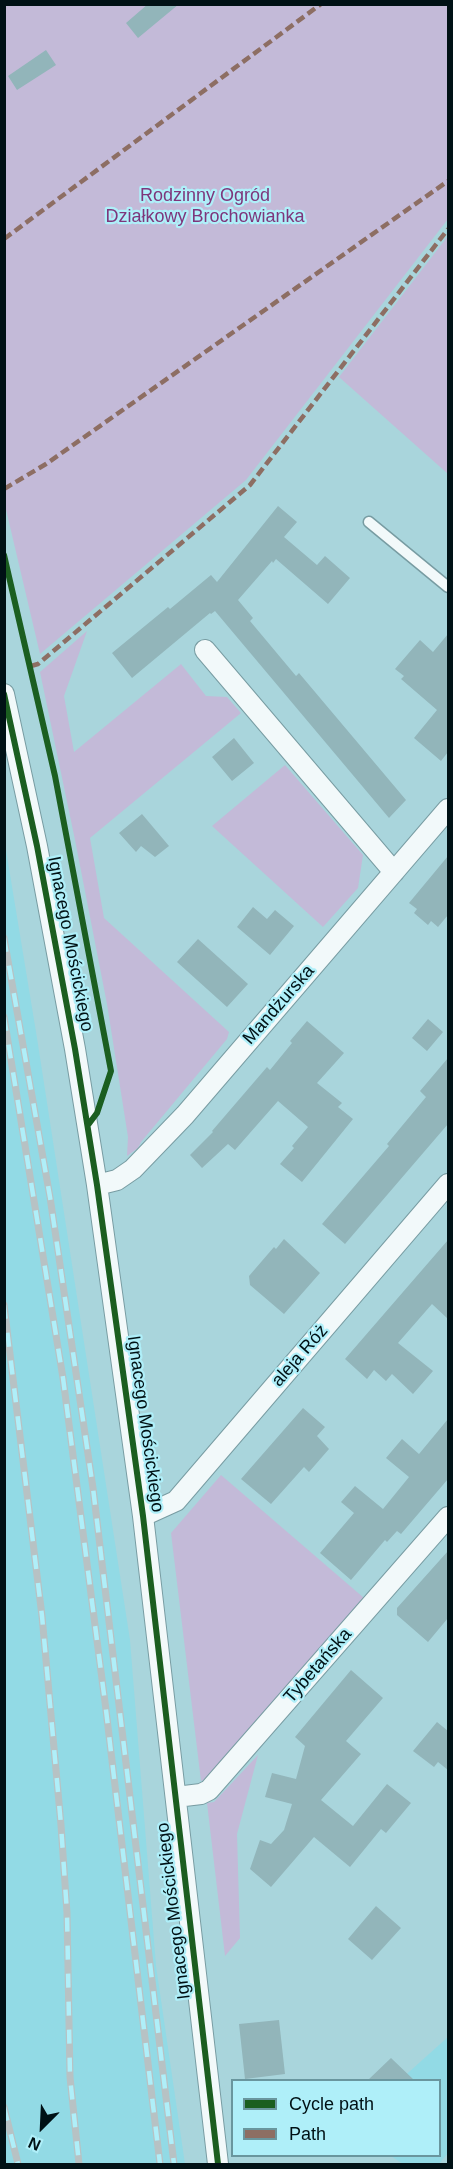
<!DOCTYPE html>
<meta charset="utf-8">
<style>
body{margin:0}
#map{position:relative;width:453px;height:2169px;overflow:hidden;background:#a9d5dc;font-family:Helvetica,sans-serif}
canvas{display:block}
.frame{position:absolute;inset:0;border:6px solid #001115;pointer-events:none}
.legend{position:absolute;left:231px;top:2079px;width:210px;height:78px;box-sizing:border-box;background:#afeff9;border:2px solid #69969e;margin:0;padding:8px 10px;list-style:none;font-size:18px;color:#001115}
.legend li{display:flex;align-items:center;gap:12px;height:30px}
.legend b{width:30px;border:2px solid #69969e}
.north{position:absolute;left:12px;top:2097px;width:60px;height:60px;-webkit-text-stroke:4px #afeff9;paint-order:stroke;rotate:204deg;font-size:16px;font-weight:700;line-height:24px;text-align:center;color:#001115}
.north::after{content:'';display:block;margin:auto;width:21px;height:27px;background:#001115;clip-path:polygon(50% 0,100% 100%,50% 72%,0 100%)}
</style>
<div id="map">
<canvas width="453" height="2169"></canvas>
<div class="frame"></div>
<ul class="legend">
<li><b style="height:8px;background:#1b5e20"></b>Cycle path</li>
<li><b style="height:8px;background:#8d6e63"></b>Path</li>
</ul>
<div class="north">N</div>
</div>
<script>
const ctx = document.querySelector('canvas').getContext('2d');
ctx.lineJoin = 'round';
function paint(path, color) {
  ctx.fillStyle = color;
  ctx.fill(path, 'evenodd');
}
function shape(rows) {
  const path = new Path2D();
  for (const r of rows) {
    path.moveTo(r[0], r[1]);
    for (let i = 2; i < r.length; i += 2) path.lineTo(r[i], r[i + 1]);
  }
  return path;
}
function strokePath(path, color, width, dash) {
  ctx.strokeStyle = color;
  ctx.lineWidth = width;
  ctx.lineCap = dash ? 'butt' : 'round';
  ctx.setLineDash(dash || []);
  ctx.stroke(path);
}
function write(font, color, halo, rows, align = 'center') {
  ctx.font = font + ' Helvetica,sans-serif';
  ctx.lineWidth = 4.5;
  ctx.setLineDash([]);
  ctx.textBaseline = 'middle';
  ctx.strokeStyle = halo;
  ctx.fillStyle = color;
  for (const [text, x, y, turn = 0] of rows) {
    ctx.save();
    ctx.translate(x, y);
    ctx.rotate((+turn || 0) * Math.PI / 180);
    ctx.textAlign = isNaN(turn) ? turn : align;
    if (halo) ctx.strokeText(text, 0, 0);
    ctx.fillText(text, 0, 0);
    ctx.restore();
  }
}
const built = shape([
 [5,844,37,1038,130,1640,156,1966,185,2164,5,2164],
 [448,2037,448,2153,439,2164,403,2164,391,2156,440,2156,440,2080,400,2080]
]);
const green = shape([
 [4,5,448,5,448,219,246,480,40,654,4,501],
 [448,236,448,474,339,377],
 [87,631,64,696,74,752,181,664,206,696,227,697,241,713,90,838,104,918,229,1032,227,1039,141,1142,138,1148,127,1156,128,1137,107,1004,75,840,40,672],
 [285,765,363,855,358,888,323,927,212,826],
 [221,1475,364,1598,206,1779,201,1781,171,1533],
 [258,1755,237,1834,240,1938,225,1956,207,1803,214,1802]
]);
const building = shape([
 [148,4,179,4,138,38,126,23],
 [46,50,56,65,17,90,8,76],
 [278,506,297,522,284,537,317,565,325,556,350,578,328,604,276,559,273,563,272,561,238,600,253,618,250,621,296,676,299,673,406,800,389,818,215,611,211,614,210,613,132,678,112,653,168,607,170,609,211,575,217,582],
 [448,634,448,752,441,761,414,738,437,710,401,679,404,676,395,669,420,640,433,652],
 [234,738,254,763,232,781,212,757],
 [142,814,169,846,155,857,141,846,136,852,119,833],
 [448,856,448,915,438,927,431,921,428,925,414,913,417,909,409,903],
 [253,907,267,919,275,910,294,926,270,955,237,927],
 [198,939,248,984,227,1007,177,962],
 [428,1019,443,1032,427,1051,412,1038],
 [307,1021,344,1053,317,1083,342,1103,338,1107,353,1119,302,1182,280,1164,294,1148,292,1146,308,1127,278,1101,235,1150,228,1144,202,1168,190,1155,213,1132,212,1131,267,1067,270,1070,292,1043,290,1041],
 [448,1058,448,1124,345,1244,322,1224,389,1146,387,1144,426,1097,420,1091],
 [284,1239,320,1273,284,1314,250,1285,249,1276,274,1247,276,1249],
 [448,1240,448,1319,432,1304,398,1343,433,1371,413,1394,392,1374,386,1381,374,1370,367,1379,345,1359],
 [303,1408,325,1427,317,1436,329,1449,309,1472,304,1467,271,1504,241,1479],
 [448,1419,448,1479,401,1534,397,1531,387,1542,385,1540,351,1580,320,1553,354,1513,341,1502,355,1486,383,1509,409,1477,386,1458,402,1439,419,1454],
 [448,1551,448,1618,428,1642,397,1615,397,1608],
 [351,1670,383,1698,346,1741,361,1754,321,1800,353,1826,387,1784,411,1803,386,1833,381,1829,350,1867,314,1837,271,1887,250,1869,260,1840,271,1844,284,1830,292,1804,265,1797,272,1773,296,1779,305,1746,295,1737],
 [437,1722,448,1731,448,1770,438,1762,434,1767,413,1751],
 [376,1906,401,1928,372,1960,348,1939],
 [279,2020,285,2074,245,2079,239,2024],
 [391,2058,414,2080,368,2080]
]);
const service = shape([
 [369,522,448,587]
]);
const minor = shape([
 [205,650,394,872],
 [4,694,37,846,75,1049,97,1185,143,1516,218,2164],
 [97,1185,117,1180,133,1169,185,1115,448,809],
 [143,1516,176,1501,448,1184],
 [176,1797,201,1794,209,1790,448,1517]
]);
const rail = shape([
 [4,938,50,1197,93,1488,174,2164],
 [4,1017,63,1378,106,1710,160,2164],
 [4,1305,42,1616,61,1825,67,1913,70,2077,79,2164],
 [4,2107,18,2164]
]);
const quiet = shape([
 [4,239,321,4],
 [4,489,46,464,448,181],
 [31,666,38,664,250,485,448,229]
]);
const cycleway = shape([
 [4,555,55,776,111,1071,97,1113,88,1125],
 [4,694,37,846,75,1049,97,1185,143,1516,218,2164]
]);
const parkNames = [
 ["Rodzinny Ogród",205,196],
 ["Działkowy Brochowianka",205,217]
];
const streetNames = [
 ["Ignacego Mościckiego",70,944,79],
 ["Mandżurska",279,1005,-49],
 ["aleja Róż",300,1356,-49],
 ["Ignacego Mościckiego",145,1424,82],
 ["Tybetańska",318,1666,-49],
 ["Ignacego Mościckiego",174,1911,-97]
];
paint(built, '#92dae5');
paint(green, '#c3bad8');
paint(building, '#92b5ba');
strokePath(service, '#789ca2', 13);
strokePath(minor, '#789ca2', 22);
strokePath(service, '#f2f9fa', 10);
strokePath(minor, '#f2f9fa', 20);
strokePath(rail, '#b7c2c4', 7);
strokePath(rail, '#afeff9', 4.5, [14]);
strokePath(quiet, '#8d6e63', 4.5, [9, 4.5]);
strokePath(cycleway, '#1b5e20', 6);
write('18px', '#7e367b', '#afeff9', parkNames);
write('18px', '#001115', '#afeff9', streetNames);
</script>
